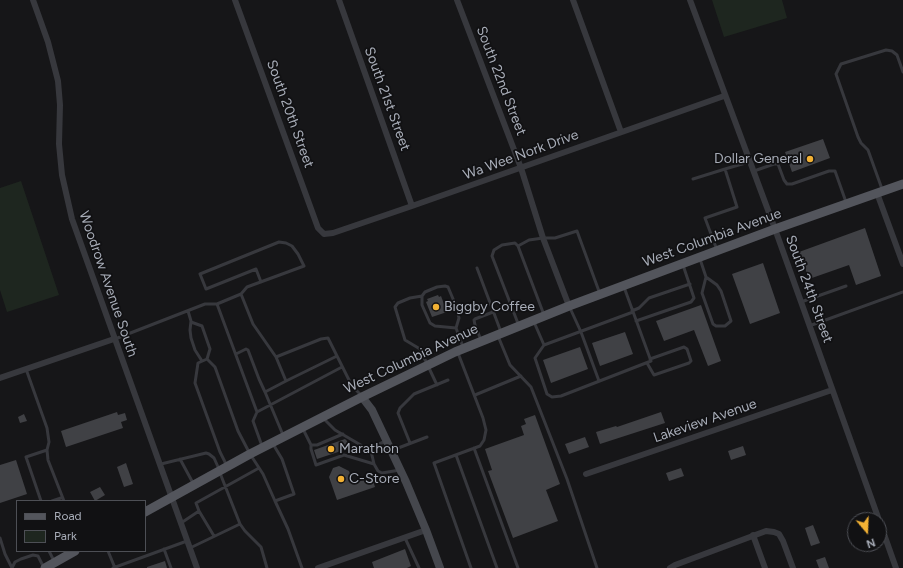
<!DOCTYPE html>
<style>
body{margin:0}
#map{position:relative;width:903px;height:568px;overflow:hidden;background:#161618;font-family:Figtree,sans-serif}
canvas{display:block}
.legend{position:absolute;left:16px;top:500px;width:130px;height:52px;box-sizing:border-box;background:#111113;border:1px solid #4d4f55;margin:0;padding:5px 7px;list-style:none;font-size:12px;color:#a8adb8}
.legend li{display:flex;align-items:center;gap:8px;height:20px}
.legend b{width:20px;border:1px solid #4d4f55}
.north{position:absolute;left:847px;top:512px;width:40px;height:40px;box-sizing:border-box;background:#111113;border:1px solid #4d4f55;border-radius:50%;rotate:161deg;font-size:11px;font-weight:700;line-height:16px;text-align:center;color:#a8adb8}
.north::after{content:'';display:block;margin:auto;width:14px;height:18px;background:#f2b134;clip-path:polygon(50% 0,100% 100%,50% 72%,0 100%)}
</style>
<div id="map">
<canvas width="903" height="568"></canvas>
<ul class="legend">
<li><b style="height:5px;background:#53555c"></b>Road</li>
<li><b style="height:11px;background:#1e261f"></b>Park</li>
</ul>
<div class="north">N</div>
</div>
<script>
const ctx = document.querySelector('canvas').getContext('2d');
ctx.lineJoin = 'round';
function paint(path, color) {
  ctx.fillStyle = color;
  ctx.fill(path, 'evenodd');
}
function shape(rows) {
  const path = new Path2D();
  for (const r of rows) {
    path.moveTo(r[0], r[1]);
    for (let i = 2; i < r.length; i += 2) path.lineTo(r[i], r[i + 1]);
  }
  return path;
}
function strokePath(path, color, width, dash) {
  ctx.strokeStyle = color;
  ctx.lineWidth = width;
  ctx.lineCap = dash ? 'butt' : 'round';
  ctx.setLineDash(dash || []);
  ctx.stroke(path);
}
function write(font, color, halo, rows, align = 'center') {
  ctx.font = font + ' Figtree,sans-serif';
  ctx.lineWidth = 3.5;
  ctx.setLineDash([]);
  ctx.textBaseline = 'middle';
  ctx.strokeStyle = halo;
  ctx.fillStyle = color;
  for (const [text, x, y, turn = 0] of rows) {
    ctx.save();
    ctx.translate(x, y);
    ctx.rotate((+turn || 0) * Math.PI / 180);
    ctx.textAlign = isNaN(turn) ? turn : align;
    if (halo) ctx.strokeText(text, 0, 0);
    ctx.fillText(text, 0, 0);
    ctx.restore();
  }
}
const green = shape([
 [712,0,782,0,787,18,724,37],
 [21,181,59,295,7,312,0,290,0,188]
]);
const building = shape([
 [823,139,830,158,792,172,785,152],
 [865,228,881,276,856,285,849,265,809,279,799,252],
 [763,263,780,313,750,324,732,274],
 [438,295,439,297,441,296,447,312,432,317,426,302,428,301,427,299],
 [701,305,721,361,708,366,694,330,664,341,656,321],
 [625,332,633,354,600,366,592,343],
 [580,347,588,369,551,383,543,360],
 [117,412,118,415,125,413,127,420,121,422,123,428,66,447,61,431],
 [661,412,665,423,600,444,596,432,616,426,617,427],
 [24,414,27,421,20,423,18,417],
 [535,415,560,484,546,490,558,521,513,538,488,471,492,470,485,449,524,435,521,426,526,424,524,419],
 [585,437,589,447,569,454,565,444],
 [345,439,347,441,350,448,317,459,314,450],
 [743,446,746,455,731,460,728,451],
 [16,460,27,494,0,503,0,465],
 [126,463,133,484,124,487,117,467],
 [339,466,349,471,353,483,372,477,375,487,337,500,329,477,333,468],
 [681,468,684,476,669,481,666,473],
 [100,487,105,495,95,501,90,492],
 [813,525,820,543,811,546,805,528],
 [405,549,411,566,407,568,374,568,372,562],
 [825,557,829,568,819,568,816,560],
 [165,561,167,568,147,568,147,567]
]);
const lane = shape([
 [754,171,774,164,778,164,784,180,787,184,792,184,829,171,835,171,846,202],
 [693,179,725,169],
 [882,189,868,150,861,143,858,137,836,74,841,64,886,50,892,51,897,55,903,72],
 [518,246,529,240,543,238,555,238,577,231,600,294],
 [717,250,705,218,737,207,725,169,749,162],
 [700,259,706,277,717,285,721,291,731,321,725,326,716,326,713,324,702,293,706,277],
 [477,268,501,332],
 [241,294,247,287,304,266,298,254,292,246,286,243,279,242,200,274,206,289,256,269,261,282],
 [422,296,410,298,398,303,395,307,405,340,420,349,437,385],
 [801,302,846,286],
 [570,308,581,332,599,381],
 [188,311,191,321,190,330,191,338,195,350,202,361],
 [632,311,639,308,649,298,690,284],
 [636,321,691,302,694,298,683,265],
 [191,322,202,326,210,349,207,359],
 [534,322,544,345,535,358,547,394,552,397,561,396,651,361,624,287],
 [519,326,492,256,494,250,502,245,515,243,518,246,544,315],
 [809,326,903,292],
 [456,328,435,326,430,323,422,305,422,296,425,292,437,287,445,286,448,287,456,306,459,318,456,328,463,347],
 [498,336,510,365,531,387,567,479,597,568],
 [115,339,205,304,217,304],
 [481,340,475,325,474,320,475,319,493,312],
 [544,345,633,312],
 [458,353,483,418,486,430,484,440,480,446,434,463,471,568],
 [236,354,246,349,248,350,259,379,265,392],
 [276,357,286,381,265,392,283,435],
 [647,363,654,375,689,363,691,361,687,349,684,347,650,359],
 [342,367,257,412,217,304,241,294,253,324,276,357,321,339,328,338,352,386,361,395],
 [26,369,47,428,49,442,47,450,48,460,64,501],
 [286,381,337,356],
 [475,395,521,376],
 [257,412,253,421,262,446],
 [323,418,335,430,371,451],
 [303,429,311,445,317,445,343,434],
 [386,441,372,447,371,451,374,464,378,471,382,473,400,470],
 [410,443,398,413,400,408,414,394,448,380],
 [311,445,311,449,316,465,344,455,374,464],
 [474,448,518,568],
 [393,450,427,437],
 [456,455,497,568],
 [180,459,193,483],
 [161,464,206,453,209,454,214,458,219,469],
 [227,466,220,452,195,383,198,363,207,359,215,367,238,431,250,454,263,474,275,501,294,494,282,459,273,444],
 [220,473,240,524,245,531,261,547,267,568],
 [41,501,26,457,47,450],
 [52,501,61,498],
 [275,501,288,529,302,568],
 [199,511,214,536],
 [181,523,199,511,196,503,259,468],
 [0,538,5,554,12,568],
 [405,538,419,568],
 [190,548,240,524],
 [164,549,171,568],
 [49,551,54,561],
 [108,551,115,568],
 [12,568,15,562,21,559,33,555,38,556,44,568],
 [113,568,187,541]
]);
const street = shape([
 [33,0,48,42,58,81,60,105,59,144,62,175,72,219,197,568],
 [235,0,318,228,324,234,333,233,412,206,724,96],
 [339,0,412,206],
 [457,0,521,168,543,238,569,306],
 [573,0,621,132],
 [690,0,775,229,879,520],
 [877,193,903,264],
 [0,378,114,339],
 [586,474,832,390],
 [879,520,896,568],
 [753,535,765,568],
 [318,568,426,530],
 [670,568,675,565,766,531,774,532,779,534,783,541,793,568]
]);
const secondary = shape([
 [362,397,372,410,406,482,426,530,440,568]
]);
const primary = shape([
 [145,512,250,454,362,397,455,352,569,306,775,229,903,184],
 [45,568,75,551]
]);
const markers = [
 [810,159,4,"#f2b134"],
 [436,307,4,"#f2b134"],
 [331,449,4,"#f2b134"],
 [341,479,4,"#f2b134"]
];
const streetNames = [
 ["South 22nd Street",501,81,69],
 ["South 21st Street",387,99,70],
 ["South 20th Street",290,114,70],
 ["Wa Wee Nork Drive",521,155,-20],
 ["West Columbia Avenue",712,238,-20],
 ["Woodrow Avenue South",108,284,71],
 ["South 24th Street",809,289,70],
 ["West Columbia Avenue",411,359,-25],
 ["Lakeview Avenue",705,421,-19]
];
const poiNames = [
 ["Dollar General",802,159,"right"],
 ["Biggby Coffee",444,307],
 ["Marathon",339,449],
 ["C-Store",349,479]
];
paint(green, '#1e261f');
paint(building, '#404145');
strokePath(lane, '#37383d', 3);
strokePath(street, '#37383d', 6);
strokePath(secondary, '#45474d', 8);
strokePath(primary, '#53555c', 9);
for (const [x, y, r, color] of markers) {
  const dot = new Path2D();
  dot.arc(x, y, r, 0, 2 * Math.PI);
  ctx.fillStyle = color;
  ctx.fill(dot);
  strokePath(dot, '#111113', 1.5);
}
write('14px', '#a8adb8', '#111113', streetNames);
write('14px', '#a8adb8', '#111113', poiNames, 'left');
</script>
